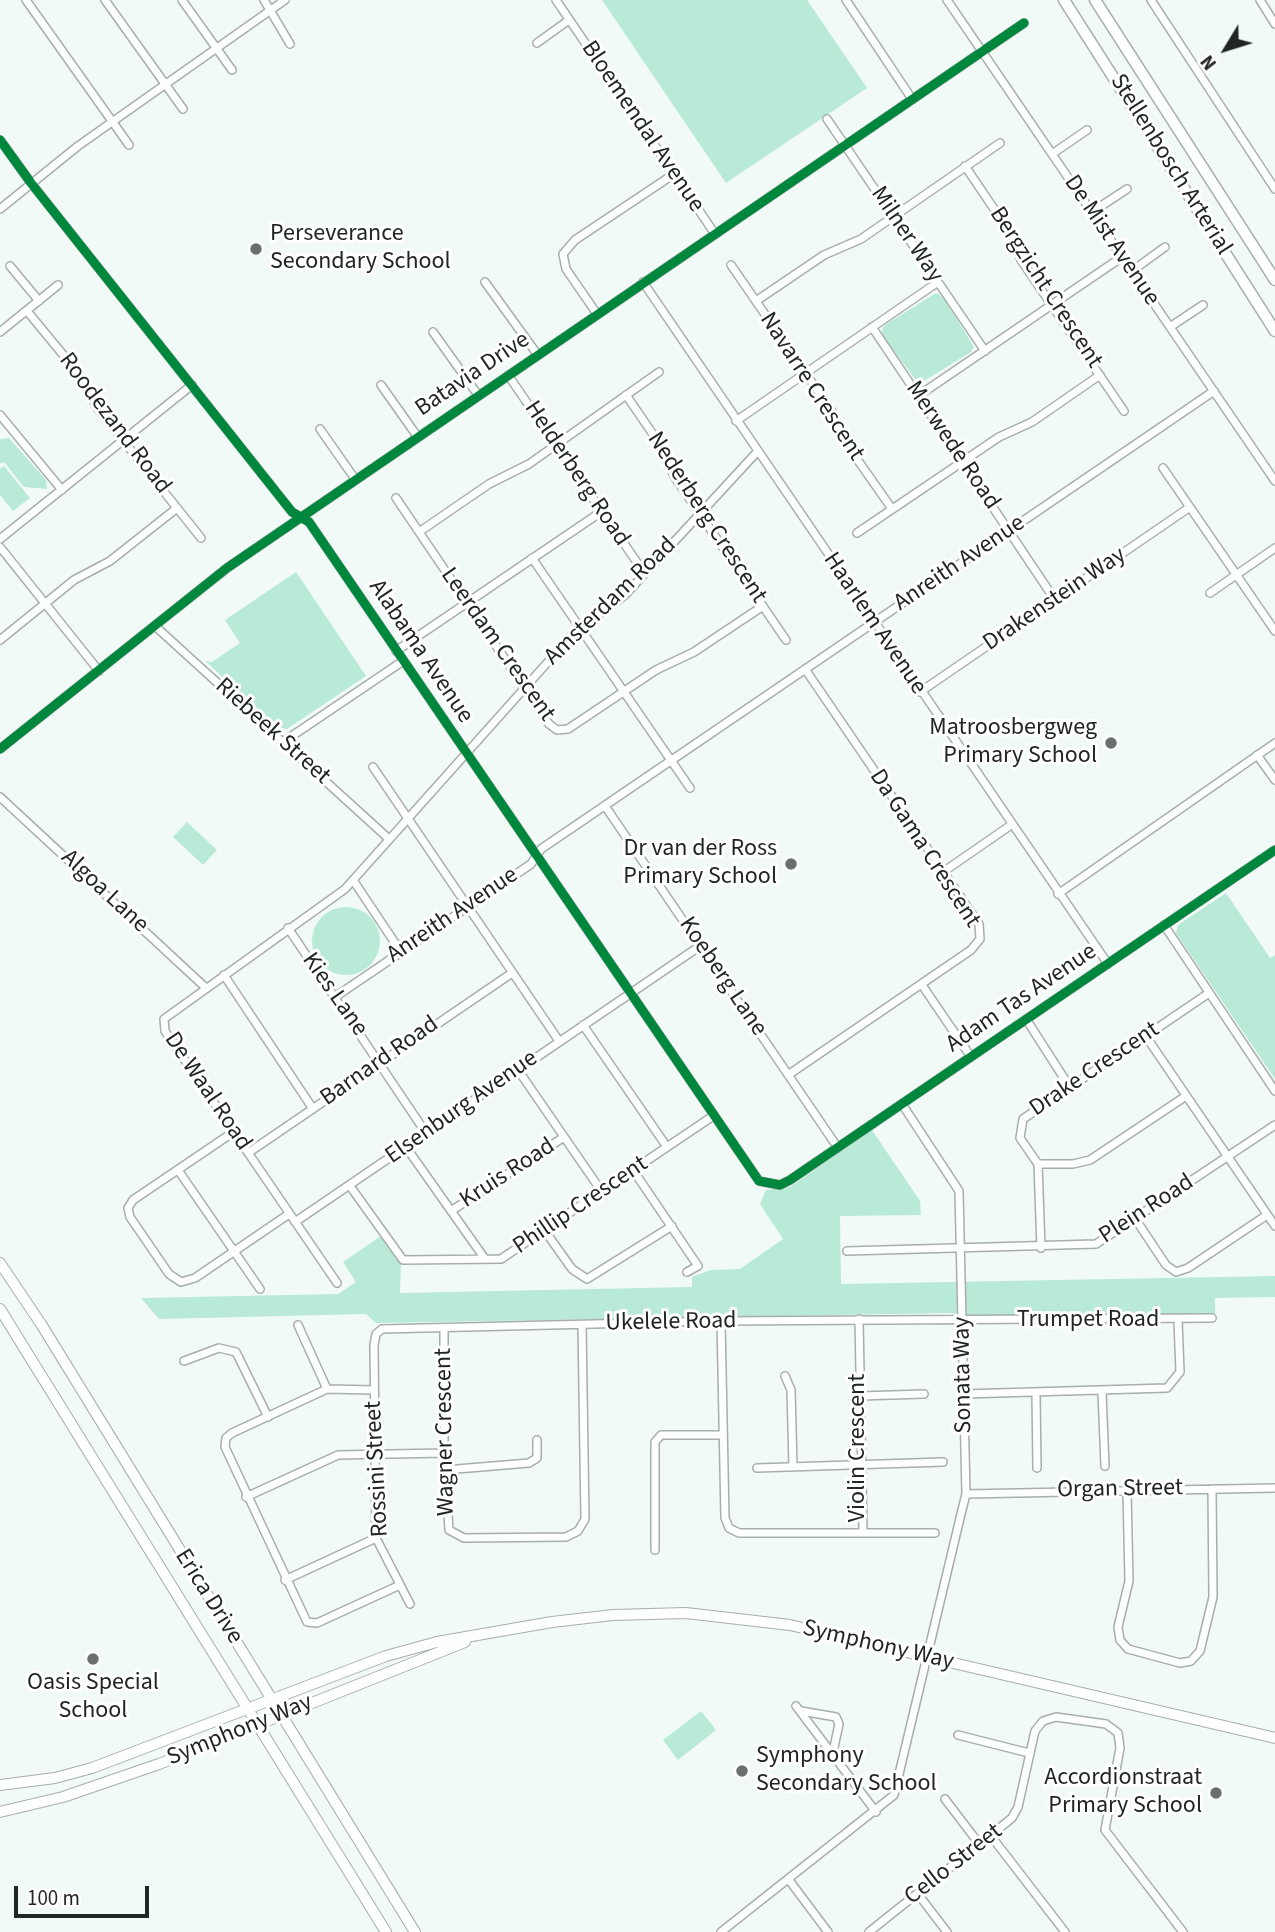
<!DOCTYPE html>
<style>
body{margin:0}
#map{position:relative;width:1275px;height:1932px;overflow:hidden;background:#f2faf7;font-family:"Source Sans 3",sans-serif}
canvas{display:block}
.north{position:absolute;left:1191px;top:14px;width:70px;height:70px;-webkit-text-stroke:5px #fff;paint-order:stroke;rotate:232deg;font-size:19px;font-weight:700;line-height:28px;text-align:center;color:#202623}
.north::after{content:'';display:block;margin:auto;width:24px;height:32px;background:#202623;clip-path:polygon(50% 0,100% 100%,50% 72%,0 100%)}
.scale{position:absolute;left:14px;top:1886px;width:135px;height:32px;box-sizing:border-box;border:4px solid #202623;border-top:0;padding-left:9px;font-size:21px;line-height:24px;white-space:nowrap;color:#202623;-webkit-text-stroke:5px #fff;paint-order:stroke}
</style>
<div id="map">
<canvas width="1275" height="1932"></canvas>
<div class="north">N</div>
<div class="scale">100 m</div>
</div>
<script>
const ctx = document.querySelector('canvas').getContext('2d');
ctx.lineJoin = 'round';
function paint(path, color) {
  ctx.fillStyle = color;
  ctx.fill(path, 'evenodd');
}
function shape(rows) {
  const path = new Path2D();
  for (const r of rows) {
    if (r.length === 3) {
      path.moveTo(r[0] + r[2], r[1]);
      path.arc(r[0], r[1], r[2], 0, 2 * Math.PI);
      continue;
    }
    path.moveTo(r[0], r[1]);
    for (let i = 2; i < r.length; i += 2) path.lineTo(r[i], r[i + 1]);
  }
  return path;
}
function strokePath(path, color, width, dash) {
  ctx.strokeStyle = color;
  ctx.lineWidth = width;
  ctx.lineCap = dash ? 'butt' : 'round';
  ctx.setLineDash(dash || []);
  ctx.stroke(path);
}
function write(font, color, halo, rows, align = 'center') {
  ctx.font = font + ' "Source Sans 3",sans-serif';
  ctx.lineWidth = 6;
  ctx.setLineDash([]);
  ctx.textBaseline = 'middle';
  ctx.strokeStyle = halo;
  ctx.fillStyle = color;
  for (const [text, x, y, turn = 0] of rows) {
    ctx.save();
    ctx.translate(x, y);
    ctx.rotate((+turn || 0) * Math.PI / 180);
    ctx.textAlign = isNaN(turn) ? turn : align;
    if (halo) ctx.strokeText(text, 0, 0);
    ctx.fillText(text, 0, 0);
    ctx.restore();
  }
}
const green = shape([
 [602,0,807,0,867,88,726,183],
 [936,293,944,298,974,347,971,352,919,384,883,337,882,330,885,325],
 [9,438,46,480,47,489,24,487,4,462,0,464,0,439],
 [4,466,30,498,13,511,0,495,0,469],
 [296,572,366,676,287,729,278,727,205,661,212,662,240,643,225,620],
 [187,822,217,850,203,865,173,837],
 [1226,893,1270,958,1275,955,1275,1079,1176,933,1178,925],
 [346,941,34],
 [872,1130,920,1201,921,1215,840,1216,841,1284,1275,1276,1275,1297,1215,1298,1215,1315,974,1317,952,1313,376,1323,366,1314,159,1319,141,1298,338,1294,356,1282,343,1262,381,1236,401,1264,400,1293,692,1287,692,1277,710,1270,740,1269,783,1239,760,1204,766,1190,790,1187],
 [701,1711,716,1730,678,1760,663,1740]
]);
const minor = shape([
 [26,0,129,145],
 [105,0,183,109],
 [182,0,232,70],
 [264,0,290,44],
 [556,0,715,234],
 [846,0,912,99],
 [947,0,1275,481],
 [1151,0,1275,189],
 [1260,0,1275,24],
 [537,43,569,20],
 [827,119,985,351],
 [0,140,31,183,292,512,309,522,759,1181,780,1185,790,1180,1275,850],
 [1052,154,1087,130],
 [965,166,1015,240,1021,260,1124,411],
 [0,209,78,146,285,0],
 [1092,212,1127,189],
 [731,265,833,413,843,439,892,509],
 [10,266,39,301],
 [1132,271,1165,247],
 [485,282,537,354],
 [643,282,1108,964],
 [756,301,824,255,861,239,1000,143],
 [27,311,79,374,98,409,201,538],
 [597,314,566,269,563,254,575,240,674,174],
 [872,327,1055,600],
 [1170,327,1203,305],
 [0,332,58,285],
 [433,332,478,395],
 [508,375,645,574],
 [381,385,417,436],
 [626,395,659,443,674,476,786,640],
 [918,396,1122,257],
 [0,415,62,490],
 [736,421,938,282],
 [320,429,355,479],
 [1163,468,1275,631],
 [396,498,549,724,557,730,568,729,656,670,694,652,763,606],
 [419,532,489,484,529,464,659,372],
 [857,533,999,437,1032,422,1100,375],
 [0,539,192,385],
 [0,547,99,671],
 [532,558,690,788],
 [1210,593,1275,548],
 [155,626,389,839],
 [0,640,74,580,110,561,177,508],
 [396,651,601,512],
 [920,692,1190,507],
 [283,742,403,661],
 [0,749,227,568,1024,23],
 [1257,755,1275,780],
 [373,767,559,1041],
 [0,797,206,988],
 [605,806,838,1148],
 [943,872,1011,825],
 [353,880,401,952],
 [1058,894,1275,743],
 [1164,925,1275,1091],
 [288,928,426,1133],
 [224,975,313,1109],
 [922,985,971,1057],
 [335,997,531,864,541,849,1214,391],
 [1026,1019,1069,1086],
 [583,1025,667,1147],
 [1145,1035,1275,1226],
 [518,1070,602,1192],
 [788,1075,971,950,980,939,979,924,805,669],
 [235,1131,133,1200,128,1208,130,1217,169,1274,181,1282,195,1278,289,1214],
 [406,1147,485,1259],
 [248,1153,512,973],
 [1038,1164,1073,1164,1090,1160,1186,1096],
 [178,1170,260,1289],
 [633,1170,698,1266,687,1272],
 [350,1186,403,1260,501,1259,713,1116],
 [451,1211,564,1137],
 [1136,1220,1166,1265,1176,1272,1188,1268,1267,1215],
 [295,1222,700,946],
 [545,1231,572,1269,587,1279,672,1226],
 [1041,1248,1038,1164,1020,1138,1023,1119,1209,993],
 [847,1251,1096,1244,1275,1125],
 [337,1283,165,1031,164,1019,345,889,572,635,625,595,757,452],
 [859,1319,863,1532],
 [721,1321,725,1518,729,1528,739,1533,935,1533],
 [298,1325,327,1389],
 [444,1328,444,1453,449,1530,464,1538,566,1537,578,1531,585,1519,582,1325],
 [184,1361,219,1348,236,1352,268,1417],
 [785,1376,791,1390,793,1467],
 [374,1390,327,1389,232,1433,226,1438,225,1447,307,1622,317,1623,400,1585],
 [1102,1392,1105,1466],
 [964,1394,1167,1388,1180,1372,1178,1320],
 [1036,1394,1037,1468],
 [860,1396,924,1394],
 [757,1468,943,1462],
 [445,1470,529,1463,537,1458,537,1440],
 [1127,1491,1129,1581,1118,1627,1120,1640,1128,1649,1180,1663,1191,1661,1200,1651,1213,1597,1212,1489],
 [966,1494,1275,1488],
 [246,1497,338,1455,444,1453],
 [655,1550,655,1442,661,1435,722,1435],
 [285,1580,376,1538],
 [410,1604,376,1538,374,1345,376,1334,382,1329,721,1321,1212,1318],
 [796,1706,876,1812],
 [801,1711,836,1717,839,1724,833,1752],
 [958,1735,1029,1753],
 [945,1799,980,1845],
 [991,1836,1065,1932],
 [789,1880,828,1932],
 [918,1894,947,1932],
 [721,1932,894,1795,961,1514,966,1494,959,1191,902,1104],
 [869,1932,1012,1818,1018,1807,1035,1731,1043,1721,1056,1717,1106,1724,1118,1733,1120,1748,1105,1830,1183,1932]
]);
const secondary = shape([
 [0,1263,41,1324,415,1932],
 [0,1309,386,1932],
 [0,1785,55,1778,92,1768,386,1656,437,1642,552,1622,613,1615,686,1613,790,1625,1275,1738],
 [0,1812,63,1797,159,1764,465,1642]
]);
const primary = shape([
 [1064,0,1275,331],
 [1095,0,1275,280]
]);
const cycleway = shape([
 [0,140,31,183,292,512,309,522,759,1181,780,1185,790,1180,1275,850],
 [0,749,227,568,1024,23]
]);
const markers = [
 [256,249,7,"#6a706d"],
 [1111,743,7,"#6a706d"],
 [791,864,7,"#6a706d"],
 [93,1659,7,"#6a706d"],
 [742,1771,7,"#6a706d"],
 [1216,1793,7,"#6a706d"]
];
const streetNames = [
 ["Bloemendal Avenue",642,127,56],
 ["Stellenbosch Arterial",1170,165,58],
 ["Milner Way",906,235,56],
 ["De Mist Avenue",1111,241,56],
 ["Bergzicht Crescent",1045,288,57],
 ["Batavia Drive",473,375,-34],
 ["Navarre Crescent",811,387,57],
 ["Roodezand Road",114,424,53],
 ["Merwede Road",952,446,56],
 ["Helderberg Road",576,474,56],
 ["Nederberg Crescent",706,518,57],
 ["Anreith Avenue",960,564,-34],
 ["Drakenstein Way",1055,600,-34],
 ["Amsterdam Road",611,602,-44],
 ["Haarlem Avenue",874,624,56],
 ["Leerdam Crescent",497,645,55],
 ["Alabama Avenue",420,652,56],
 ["Riebeek Street",272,732,42],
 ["Da Gama Crescent",924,849,57],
 ["Algoa Lane",104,892,43],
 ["Anreith Avenue",453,916,-34],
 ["Koeberg Lane",722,977,56],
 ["Kies Lane",334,995,55],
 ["Adam Tas Avenue",1022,999,-34],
 ["Barnard Road",380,1062,-35],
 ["Drake Crescent",1095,1070,-34],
 ["De Waal Road",207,1092,56],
 ["Elsenburg Avenue",462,1108,-35],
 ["Kruis Road",508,1174,-33],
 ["Phillip Crescent",581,1206,-34],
 ["Plein Road",1147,1210,-33],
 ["Trumpet Road",1088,1321],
 ["Ukelele Road",671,1323,-1],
 ["Sonata Way",964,1375,-91],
 ["Wagner Crescent",446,1432,-91],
 ["Violin Crescent",859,1448,-90],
 ["Rossini Street",378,1469,-93],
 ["Organ Street",1120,1490,-1],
 ["Erica Drive",208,1597,58],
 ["Symphony Way",878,1646,13],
 ["Symphony Way",240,1731,-22],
 ["Cello Street",954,1865,-38]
];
const poiNames = [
 ["Perseverance",270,235,"left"],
 ["Secondary School",270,263,"left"],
 ["Matroosbergweg",1097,729],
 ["Primary School",1097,757],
 ["Dr van der Ross",777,850],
 ["Primary School",777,878],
 ["Oasis Special",93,1684,"center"],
 ["School",93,1712,"center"],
 ["Symphony",756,1757,"left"],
 ["Secondary School",756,1785,"left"],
 ["Accordionstraat",1202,1779],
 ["Primary School",1202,1807]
];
paint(green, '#b9e9d7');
strokePath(minor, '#a7aeab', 10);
strokePath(secondary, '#a7aeab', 12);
strokePath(primary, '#a7aeab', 13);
strokePath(minor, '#fdfefe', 7);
strokePath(secondary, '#fdfefe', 10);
strokePath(primary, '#fdfefe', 10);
strokePath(cycleway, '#00873e', 9);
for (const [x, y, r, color] of markers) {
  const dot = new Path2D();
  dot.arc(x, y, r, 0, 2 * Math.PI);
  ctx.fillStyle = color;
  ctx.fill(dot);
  strokePath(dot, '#fff', 2.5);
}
write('24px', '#202623', '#fff', streetNames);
write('24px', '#202623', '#fff', poiNames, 'right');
</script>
